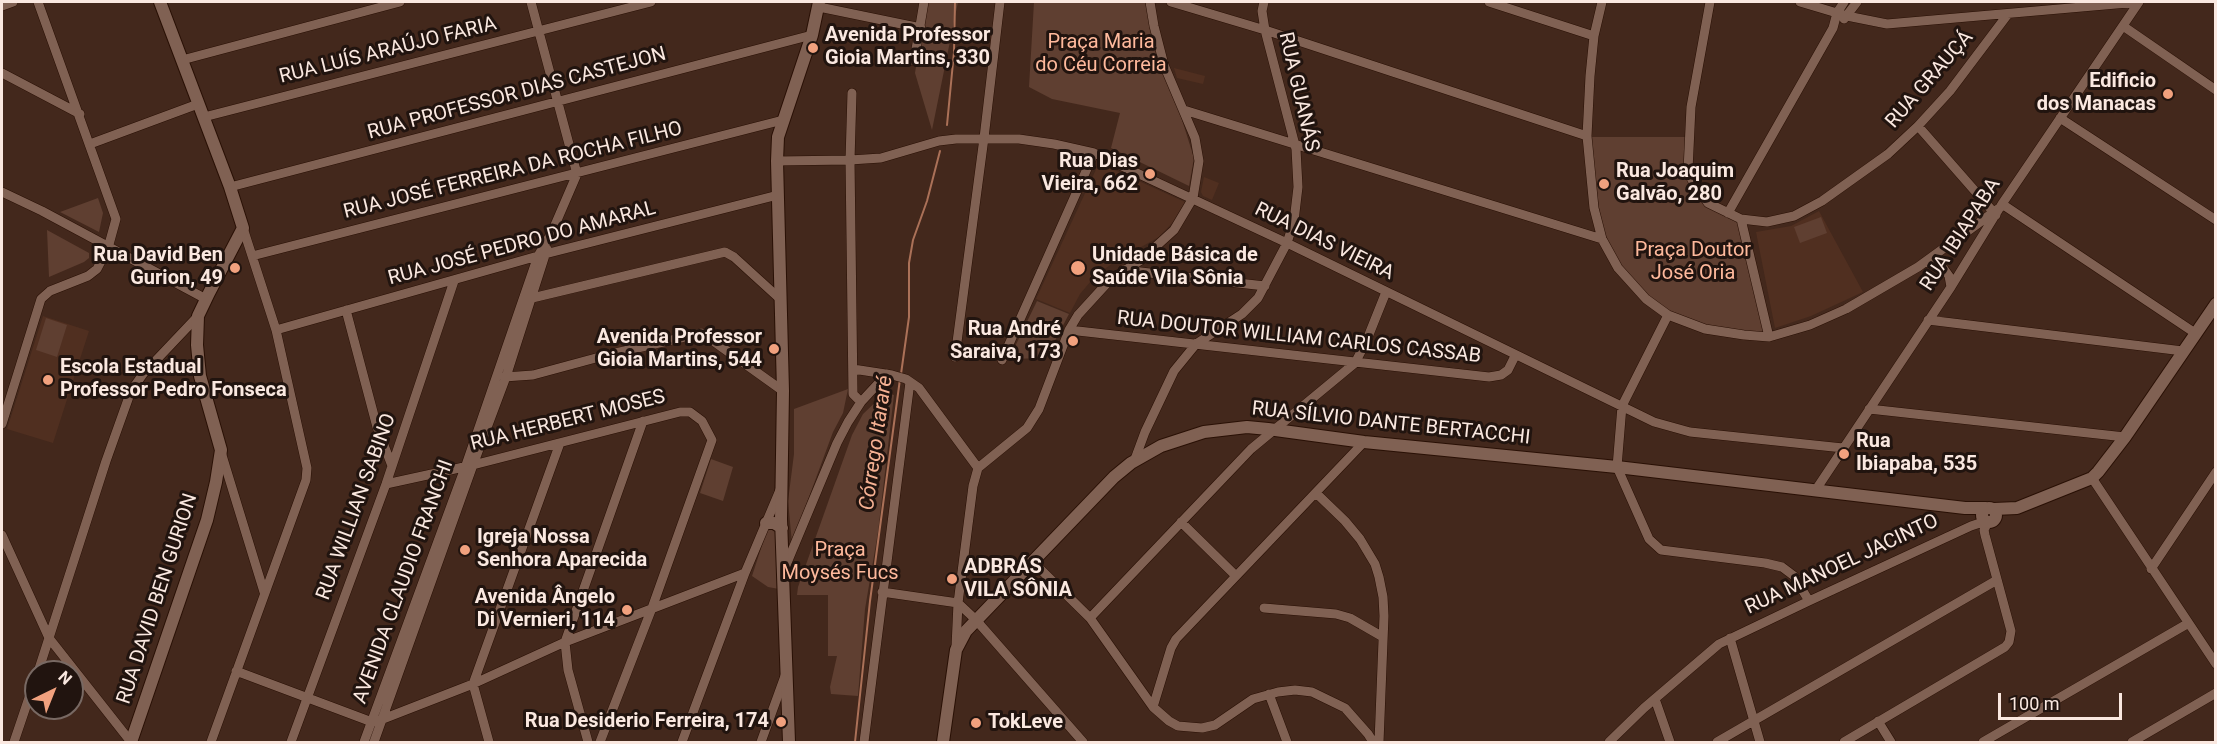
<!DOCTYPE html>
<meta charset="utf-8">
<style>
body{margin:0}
#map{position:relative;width:2217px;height:744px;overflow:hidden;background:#43281c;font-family:Roboto,sans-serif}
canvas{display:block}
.frame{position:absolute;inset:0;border:3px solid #fae8e0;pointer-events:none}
.north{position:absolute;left:24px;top:660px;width:60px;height:60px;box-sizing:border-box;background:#21140f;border:2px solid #786963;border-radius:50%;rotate:43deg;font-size:16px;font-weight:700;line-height:24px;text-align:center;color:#fae8e0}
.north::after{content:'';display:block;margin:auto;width:21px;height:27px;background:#f1a17e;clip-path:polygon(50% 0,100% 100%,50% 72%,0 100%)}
.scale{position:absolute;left:1998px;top:693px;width:124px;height:27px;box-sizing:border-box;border:3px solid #fae8e0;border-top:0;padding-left:8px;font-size:18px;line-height:21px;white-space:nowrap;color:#fae8e0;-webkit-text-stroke:4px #21140f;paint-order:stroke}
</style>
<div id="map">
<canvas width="2217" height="744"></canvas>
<div class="frame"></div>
<div class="north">N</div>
<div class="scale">100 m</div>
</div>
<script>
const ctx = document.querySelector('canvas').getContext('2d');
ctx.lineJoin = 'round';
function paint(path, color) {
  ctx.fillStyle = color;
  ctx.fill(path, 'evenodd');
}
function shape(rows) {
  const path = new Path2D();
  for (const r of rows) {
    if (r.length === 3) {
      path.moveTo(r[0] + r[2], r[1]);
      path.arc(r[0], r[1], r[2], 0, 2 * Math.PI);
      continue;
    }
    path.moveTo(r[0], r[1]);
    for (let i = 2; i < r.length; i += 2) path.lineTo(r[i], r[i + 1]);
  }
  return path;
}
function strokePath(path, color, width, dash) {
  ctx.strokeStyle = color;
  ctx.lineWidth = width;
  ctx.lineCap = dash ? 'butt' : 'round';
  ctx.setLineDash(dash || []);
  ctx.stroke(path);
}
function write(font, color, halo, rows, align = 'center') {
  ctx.font = font + ' Roboto,sans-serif';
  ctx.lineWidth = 6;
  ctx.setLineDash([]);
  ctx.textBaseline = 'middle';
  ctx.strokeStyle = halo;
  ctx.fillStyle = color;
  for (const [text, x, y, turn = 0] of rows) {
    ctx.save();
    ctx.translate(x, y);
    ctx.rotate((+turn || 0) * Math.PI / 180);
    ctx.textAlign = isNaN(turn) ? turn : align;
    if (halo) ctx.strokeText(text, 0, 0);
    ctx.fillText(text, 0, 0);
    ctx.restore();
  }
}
const built = shape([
 [1174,68,1205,76,1203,84,1177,78],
 [1099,163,1185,202,1173,222,1159,237,1116,261,1096,275,1080,294,1070,313,1036,299],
 [1204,177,1219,183,1212,200,1203,196,1201,192],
 [1819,211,1863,292,1811,316,1775,328,1756,232,1791,226],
 [43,316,89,331,53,443,7,429]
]);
const green = shape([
 [926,2,958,2,932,130,915,73],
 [1034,2,1145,2,1162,71,1177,104,1194,158,1189,186,1111,148,1120,113,1052,99,1029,87],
 [1590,137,1688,137,1687,151,1700,197,1741,220,1769,336,1741,334,1669,315,1626,278,1603,239],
 [98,198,103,213,99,232,60,212],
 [1821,217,1827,233,1800,243,1794,227],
 [47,230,89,253,89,258,84,262,49,277],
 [1037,301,1069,314,1046,358,1009,359],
 [46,318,67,325,57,357,36,350],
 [848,389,843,413,833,432,792,543,788,501,794,454,794,409],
 [885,393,894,395,878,532,865,609,858,696,831,694,830,687,837,656,828,656,828,595,797,595,798,587,852,435,863,414],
 [711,459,733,467,723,501,700,493],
 [773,526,779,531,779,589,768,587,752,576,767,530]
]);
const stream = shape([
 [947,125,954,52,955,2],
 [901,374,909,317,909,263,913,240,927,201,940,151],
 [855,742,870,601,900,379]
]);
const minor = shape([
 [1171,2,1265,30,1587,136],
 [1489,2,1594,36],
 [1602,2,1594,36,1590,76,1587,136,1594,208,1602,239,1618,268,1646,299,1668,315,1705,329,1744,335,1769,337,1810,325,1846,309,1918,267,1998,209],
 [1710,2,1691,107,1688,170,1692,180,1708,203,1741,219,1767,222,1794,216,1822,201,1888,154,1918,126,1950,91,2008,14],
 [1800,2,1847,16,1887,24,2139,2],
 [2,6,13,2],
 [819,7,921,28],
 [1844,19,1857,2],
 [2123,26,2216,90],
 [182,60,400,2],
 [914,61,924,2],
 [2,73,80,114],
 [852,93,850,160,853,394,861,402],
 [1184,110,1602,239],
 [204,117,651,2],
 [2060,118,2216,220],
 [1918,126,1996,215],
 [90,144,198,104],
 [777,161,850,160,881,158,939,141,956,139,1019,139,1054,144,1094,153,1287,243,1654,422,1690,432,1843,448],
 [230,187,812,35],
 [2,192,42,211,206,299],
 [2002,204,2195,333],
 [1728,213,1833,28,1837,13,1844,2],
 [1741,219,1769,337],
 [252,256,783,120],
 [1925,262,1935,264,1944,269,1949,276,1951,287],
 [1123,270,1265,286],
 [528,299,725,252,734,257,779,298],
 [346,310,377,427,392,466],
 [1668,315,1622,406,1617,467,1649,539,1661,550,1765,563,1782,567,1794,576,1809,601],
 [1928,320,2183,351],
 [276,330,545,254,778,195],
 [1069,330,1489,377,1501,375,1508,370,1515,356],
 [955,357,984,138,1000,2],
 [1002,360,1094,153],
 [853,369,892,375,906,379,919,388,978,468],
 [504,377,533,375,607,355,702,333,783,391],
 [1869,409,2125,437],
 [2,424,41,299,50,291,88,276,97,269,108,248,116,219,38,2],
 [221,452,264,592],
 [1135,459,1145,432,1174,371,1196,344,1242,314,1258,298,1287,243,1294,221,1298,187,1296,149,1265,30,1262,11,1264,2],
 [978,468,1027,428,1039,409,1069,330,1078,315,1110,280,1141,260,1174,230,1193,198,1199,161,1195,138,1164,65,1154,26,1150,2],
 [2092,478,2216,664],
 [386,484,473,465,680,412,690,412,702,421,712,440,652,608,600,742],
 [1815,491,1951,287,2002,204,2139,2],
 [1316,493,1345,521,1360,539,1375,564,1379,577,1383,597,1384,616,1379,742],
 [1181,522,1236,576],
 [2,535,49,638,131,742],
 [1032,561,1090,618,1153,707,1169,721,1178,726,1202,728,1215,725,1253,699,1278,692,1295,690,1312,692,1345,708,1368,734,1373,742],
 [2151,569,2216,472],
 [784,570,837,443,848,422,861,402,887,374],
 [882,592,958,603],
 [958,603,976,620,1083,742],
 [1264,608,1336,614,1350,618,1383,637],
 [1090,618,1251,449,1355,363,1366,342,1386,292],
 [1730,638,1760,742],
 [956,647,958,603,973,486,978,468],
 [236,671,372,722,383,719,473,684,565,642,745,573],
 [38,672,106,461,131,391,143,374,198,316],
 [1269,694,1287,742],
 [1655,699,1670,742],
 [1153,707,1171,648,1176,639,1364,442],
 [1878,721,1891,742],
 [14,742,36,677],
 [211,742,306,480,307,468,276,330,243,228],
 [291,742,386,484,454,281],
 [364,742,466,465,538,256,552,232,577,174,531,2],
 [374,742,473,465,506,377,547,249],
 [489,742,473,684,560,443],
 [588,742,568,670,565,642,643,421],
 [682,742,745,573,780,490],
 [761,742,785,676],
 [864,742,910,382],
 [1609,742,1644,708,1719,644,1809,601,1971,526,1986,521],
 [1717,742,1997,580],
 [1844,742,2005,647,2009,642,2011,631,1985,535,1984,530,1988,522],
 [1983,742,2187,624],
 [2132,742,2216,693]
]);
const tertiary = shape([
 [1989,515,7],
 [1994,509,2017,508,2092,478,2098,472,2125,437,2216,304],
 [766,523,774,523,782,528],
 [131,742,207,520,216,482,221,450,200,376,197,345,198,316,209,293,243,228,230,187,160,2],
 [789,742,781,519,783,391,777,161,778,137,812,35,819,2],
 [943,742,956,650,966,631,1114,477,1131,463,1161,446,1204,432,1247,427,1268,429,1364,442,1617,467,1965,508,1986,508]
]);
const markers = [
 [813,48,6,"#f1a17e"],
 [2168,94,6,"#f1a17e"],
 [1150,174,6,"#f1a17e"],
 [1604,184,6,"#f1a17e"],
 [235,268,6,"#f1a17e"],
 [1078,268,8,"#f1a17e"],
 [1073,341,6,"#f1a17e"],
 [774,349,6,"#f1a17e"],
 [48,380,6,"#f1a17e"],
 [1844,454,6,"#f1a17e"],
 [465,550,6,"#f1a17e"],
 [952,579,6,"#f1a17e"],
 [627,610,6,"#f1a17e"],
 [781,722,6,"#f1a17e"],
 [976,723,6,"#f1a17e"]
];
const poiNames = [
 ["Avenida Professor",825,36],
 ["Gioia Martins, 330",825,59],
 ["Edificio",2156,82,"right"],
 ["dos Manacas",2156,105,"right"],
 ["Rua Dias",1138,162,"right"],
 ["Vieira, 662",1138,185,"right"],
 ["Rua Joaquim",1616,172],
 ["Galvão, 280",1616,195],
 ["Rua David Ben",223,256,"right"],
 ["Gurion, 49",223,279,"right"],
 ["Unidade Básica de",1092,256],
 ["Saúde Vila Sônia",1092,279],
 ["Rua André",1061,330,"right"],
 ["Saraiva, 173",1061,353,"right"],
 ["Avenida Professor",762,338,"right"],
 ["Gioia Martins, 544",762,361,"right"],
 ["Escola Estadual",60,368],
 ["Professor Pedro Fonseca",60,391],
 ["Rua",1856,442],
 ["Ibiapaba, 535",1856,465],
 ["Igreja Nossa",477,538],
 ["Senhora Aparecida",477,561],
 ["ADBRÁS",964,568],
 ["VILA SÔNIA",964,591],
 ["Avenida Ângelo",615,598,"right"],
 ["Di Vernieri, 114",615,621,"right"],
 ["Rua Desiderio Ferreira, 174",769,722,"right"],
 ["TokLeve",988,723]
];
const parkNames = [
 ["Praça Maria",1101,43],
 ["do Céu Correia",1101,66],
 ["Praça Doutor",1693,251],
 ["José Oria",1693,274],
 ["Praça",840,551],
 ["Moysés Fucs",840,574]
];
const streetNames = [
 ["RUA LUÍS ARAÚJO FARIA",388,51,-14],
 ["RUA GRAUÇÁ",1930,80,-49],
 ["RUA GUANÁS",1298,92,77],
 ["RUA PROFESSOR DIAS CASTEJON",517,94,-15],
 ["RUA JOSÉ FERREIRA DA ROCHA FILHO",513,171,-14],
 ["RUA IBIAPABA",1961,235,-57],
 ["RUA DIAS VIEIRA",1324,242,26],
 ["RUA JOSÉ PEDRO DO AMARAL",522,244,-15],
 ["RUA DOUTOR WILLIAM CARLOS CASSAB",1299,338,6],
 ["RUA HERBERT MOSES",568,421,-14],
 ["RUA SÍLVIO DANTE BERTACCHI",1391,424,6],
 ["RUA WILLIAN SABINO",357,507,-70],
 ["RUA MANOEL JACINTO",1842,565,-25],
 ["AVENIDA CLAUDIO FRANCHI",404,582,-70],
 ["RUA DAVID BEN GURION",158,599,-72]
];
const waterNames = [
 ["Córrego Itararé",877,443,-82]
];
paint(built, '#502f20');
paint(green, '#5f3f31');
strokePath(stream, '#ab7158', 2);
strokePath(minor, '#291005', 10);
strokePath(tertiary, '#291005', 14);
strokePath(minor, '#806153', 9);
strokePath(tertiary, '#806153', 12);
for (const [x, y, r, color] of markers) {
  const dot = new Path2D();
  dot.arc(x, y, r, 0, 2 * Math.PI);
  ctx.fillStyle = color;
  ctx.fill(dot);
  strokePath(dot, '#21140f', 2);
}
write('bold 20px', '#fae8e0', '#21140f', poiNames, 'left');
write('20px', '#feb99c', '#21140f', parkNames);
write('20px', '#fae8e0', '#21140f', streetNames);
write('italic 21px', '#f5b193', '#21140f', waterNames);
</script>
